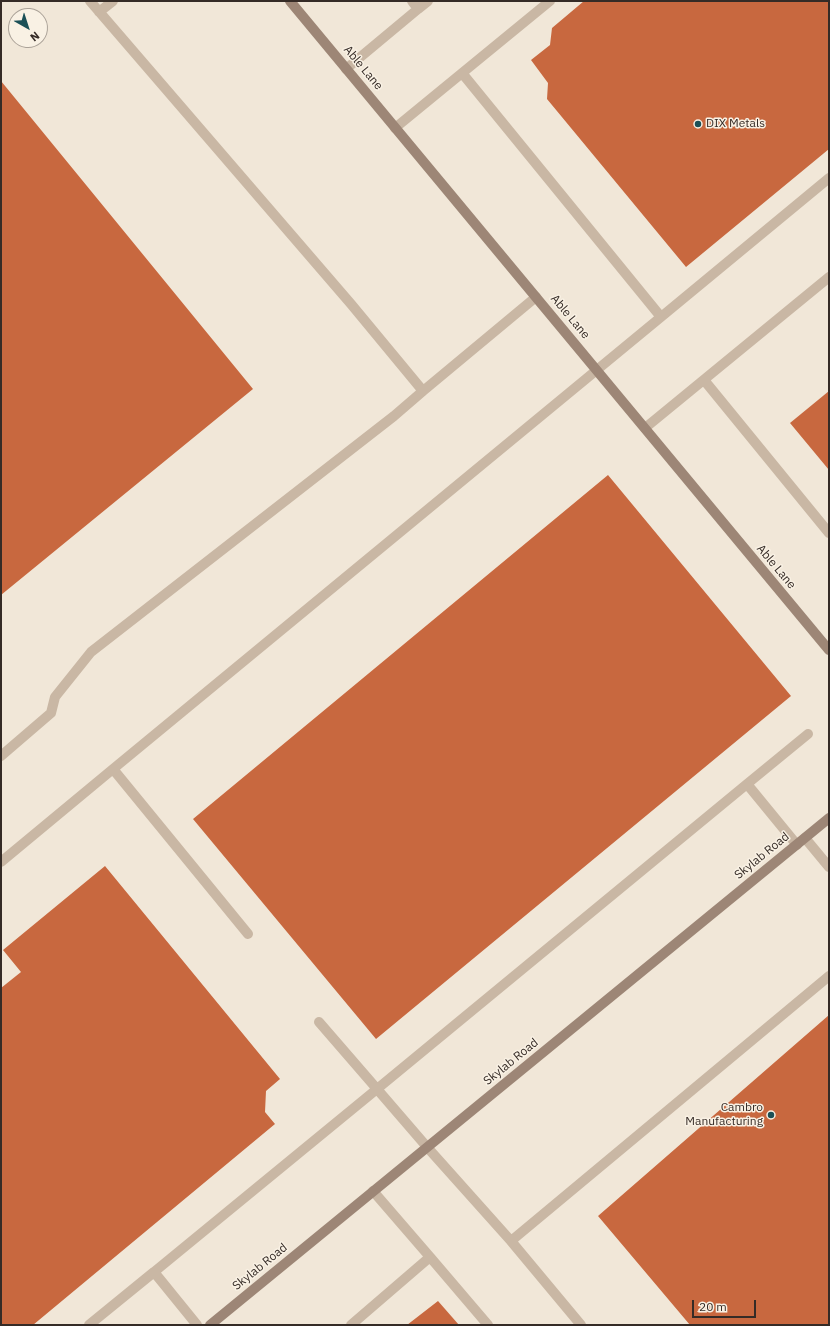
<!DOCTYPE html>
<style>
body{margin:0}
#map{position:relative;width:830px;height:1326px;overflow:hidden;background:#f1e7d8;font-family:"IBM Plex Sans",sans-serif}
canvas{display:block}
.frame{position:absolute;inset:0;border:2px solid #352b26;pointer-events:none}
.north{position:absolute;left:8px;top:8px;width:40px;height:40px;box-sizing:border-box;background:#f9f1e4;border:1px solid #aba298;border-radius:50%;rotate:141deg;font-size:11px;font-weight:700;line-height:16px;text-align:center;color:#352b26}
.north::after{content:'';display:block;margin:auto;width:14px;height:18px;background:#1b5057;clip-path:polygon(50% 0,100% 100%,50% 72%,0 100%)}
.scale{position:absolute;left:692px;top:1300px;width:64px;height:18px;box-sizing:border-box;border:2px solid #352b26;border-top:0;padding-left:5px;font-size:12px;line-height:14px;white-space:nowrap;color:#352b26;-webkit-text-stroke:3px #f9f1e4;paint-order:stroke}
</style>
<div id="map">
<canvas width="830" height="1326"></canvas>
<div class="frame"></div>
<div class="north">N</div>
<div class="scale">20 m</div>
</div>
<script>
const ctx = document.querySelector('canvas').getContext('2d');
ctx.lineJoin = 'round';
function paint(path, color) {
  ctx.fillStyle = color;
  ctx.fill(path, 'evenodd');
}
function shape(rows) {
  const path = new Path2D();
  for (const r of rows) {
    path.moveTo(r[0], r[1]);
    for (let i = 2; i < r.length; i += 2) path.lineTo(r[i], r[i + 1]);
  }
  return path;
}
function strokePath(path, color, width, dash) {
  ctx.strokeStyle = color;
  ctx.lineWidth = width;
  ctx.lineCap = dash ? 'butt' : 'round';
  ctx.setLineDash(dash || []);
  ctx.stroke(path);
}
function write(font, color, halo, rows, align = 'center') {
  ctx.font = font + ' "IBM Plex Sans",sans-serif';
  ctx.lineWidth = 3;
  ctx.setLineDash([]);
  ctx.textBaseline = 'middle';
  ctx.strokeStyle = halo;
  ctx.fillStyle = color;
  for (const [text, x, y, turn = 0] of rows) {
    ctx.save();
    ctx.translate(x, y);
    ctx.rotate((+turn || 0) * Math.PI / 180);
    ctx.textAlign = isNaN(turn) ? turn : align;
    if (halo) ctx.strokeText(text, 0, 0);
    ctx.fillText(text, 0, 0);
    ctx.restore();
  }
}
const building = shape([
 [584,1,829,1,829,149,686,267,547,99,548,83,531,60,550,45,552,28],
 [1,81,253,389,1,595],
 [829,391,829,470,790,423],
 [608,475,791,696,376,1039,193,819],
 [105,866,280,1079,266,1091,265,1112,275,1124,33,1325,1,1325,1,988,21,972,3,950],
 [829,1015,829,1325,690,1325,598,1216],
 [438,1301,459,1325,407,1325]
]);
const lane = shape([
 [90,1,351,304,423,391,536,297],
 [412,1,418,9,428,1],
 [99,12,113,1],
 [346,69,418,9],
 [462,73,661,317,829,178],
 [395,128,550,1],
 [704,380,829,533],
 [645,428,829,277],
 [1,756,51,713,55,697,91,652,394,416,423,391],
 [805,838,829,867],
 [797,845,747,784,808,734],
 [1,862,113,769],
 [248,934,113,769,661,317],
 [319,1022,377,1089,747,784],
 [373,1191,430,1257],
 [511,1241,829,976],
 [89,1325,154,1272],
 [197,1325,154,1272,377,1089,427,1147,511,1241,581,1325],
 [351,1325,430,1257,488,1325]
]);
const secondary = shape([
 [290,1,829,650],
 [210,1325,829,818]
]);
const markers = [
 [698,124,4,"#1b5057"],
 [771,1115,4,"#1b5057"]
];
const streetNames = [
 ["Able Lane",363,68,50],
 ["Able Lane",570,317,50],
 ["Able Lane",776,567,50],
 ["Skylab Road",762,856,-39],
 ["Skylab Road",511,1062,-39],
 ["Skylab Road",260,1267,-39]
];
const poiNames = [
 ["DIX Metals",706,124],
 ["Cambro",763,1108,"right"],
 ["Manufacturing",763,1122,"right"]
];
paint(building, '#c8683f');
strokePath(lane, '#c9b7a4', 10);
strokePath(secondary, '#9d8676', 10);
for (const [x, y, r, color] of markers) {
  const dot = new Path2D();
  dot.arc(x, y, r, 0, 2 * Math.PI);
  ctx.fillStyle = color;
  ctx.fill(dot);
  strokePath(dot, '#f9f1e4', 1.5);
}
write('12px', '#352b26', '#f9f1e4', streetNames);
write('12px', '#352b26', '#f9f1e4', poiNames, 'left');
</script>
